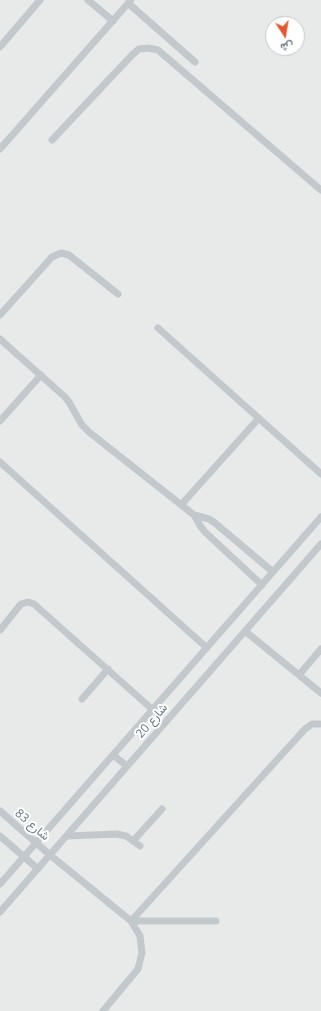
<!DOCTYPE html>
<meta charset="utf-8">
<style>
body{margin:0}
#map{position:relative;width:321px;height:1011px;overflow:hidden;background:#fafaf8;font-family:"Open Sans",Vazirmatn,sans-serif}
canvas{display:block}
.north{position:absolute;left:265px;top:16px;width:40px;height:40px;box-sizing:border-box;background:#fff;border:1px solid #c1c8cd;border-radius:50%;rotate:168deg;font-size:11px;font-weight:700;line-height:16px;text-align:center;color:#657683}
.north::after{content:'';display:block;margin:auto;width:14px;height:18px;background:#e4572e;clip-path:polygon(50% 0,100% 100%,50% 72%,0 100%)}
</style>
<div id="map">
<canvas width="321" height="1011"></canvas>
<div class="north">ش</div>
</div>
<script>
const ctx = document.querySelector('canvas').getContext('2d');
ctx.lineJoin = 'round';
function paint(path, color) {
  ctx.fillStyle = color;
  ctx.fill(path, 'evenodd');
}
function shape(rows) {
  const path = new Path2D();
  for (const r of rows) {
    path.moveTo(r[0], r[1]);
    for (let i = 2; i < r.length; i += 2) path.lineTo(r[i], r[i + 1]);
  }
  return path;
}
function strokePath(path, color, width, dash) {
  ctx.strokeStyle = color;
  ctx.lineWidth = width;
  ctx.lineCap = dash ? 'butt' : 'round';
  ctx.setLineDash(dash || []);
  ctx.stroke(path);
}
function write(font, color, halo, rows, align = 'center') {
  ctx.font = font + ' "Open Sans",Vazirmatn,sans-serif';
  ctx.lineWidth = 4;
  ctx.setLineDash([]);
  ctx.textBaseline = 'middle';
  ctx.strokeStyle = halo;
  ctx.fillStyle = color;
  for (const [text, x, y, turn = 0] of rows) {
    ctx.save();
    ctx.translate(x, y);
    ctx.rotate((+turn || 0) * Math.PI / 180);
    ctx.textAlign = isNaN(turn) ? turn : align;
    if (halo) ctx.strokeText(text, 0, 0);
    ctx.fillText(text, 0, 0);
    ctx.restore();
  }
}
const built = shape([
 [0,0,321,0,321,1011,0,1011],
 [273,24,297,24,297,48,273,48]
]);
const service = shape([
 [88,0,113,21],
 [128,3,195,62],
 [0,47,40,0],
 [52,140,132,55,139,49,148,48,158,50,321,190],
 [0,149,131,0],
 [0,315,52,257,61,253,69,255,118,294],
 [158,328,321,474],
 [0,339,65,397,69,402,82,425,89,432,194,515,201,527,205,532,262,585],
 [0,421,41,375],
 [0,462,207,648],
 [181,505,259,418],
 [194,515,209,519,215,523,273,572],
 [0,630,21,604,28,602,34,604,153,710],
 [245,631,321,693],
 [299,675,321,649],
 [82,699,108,669],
 [113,755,127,766],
 [0,811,50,855,131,921,140,936,142,953,138,969,103,1011],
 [0,836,38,869],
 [67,836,117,834,126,836,140,846],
 [134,840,162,809],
 [0,884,321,517],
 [0,912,321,544],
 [131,921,305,729,312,724,321,724],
 [131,921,216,921]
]);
const streetNames = [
 ["شارع 20",152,721,-49],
 ["شارع 83",32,825,41]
];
paint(built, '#e8e9e9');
strokePath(service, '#c3c8cc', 7);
write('12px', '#657683', '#fff', streetNames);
</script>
